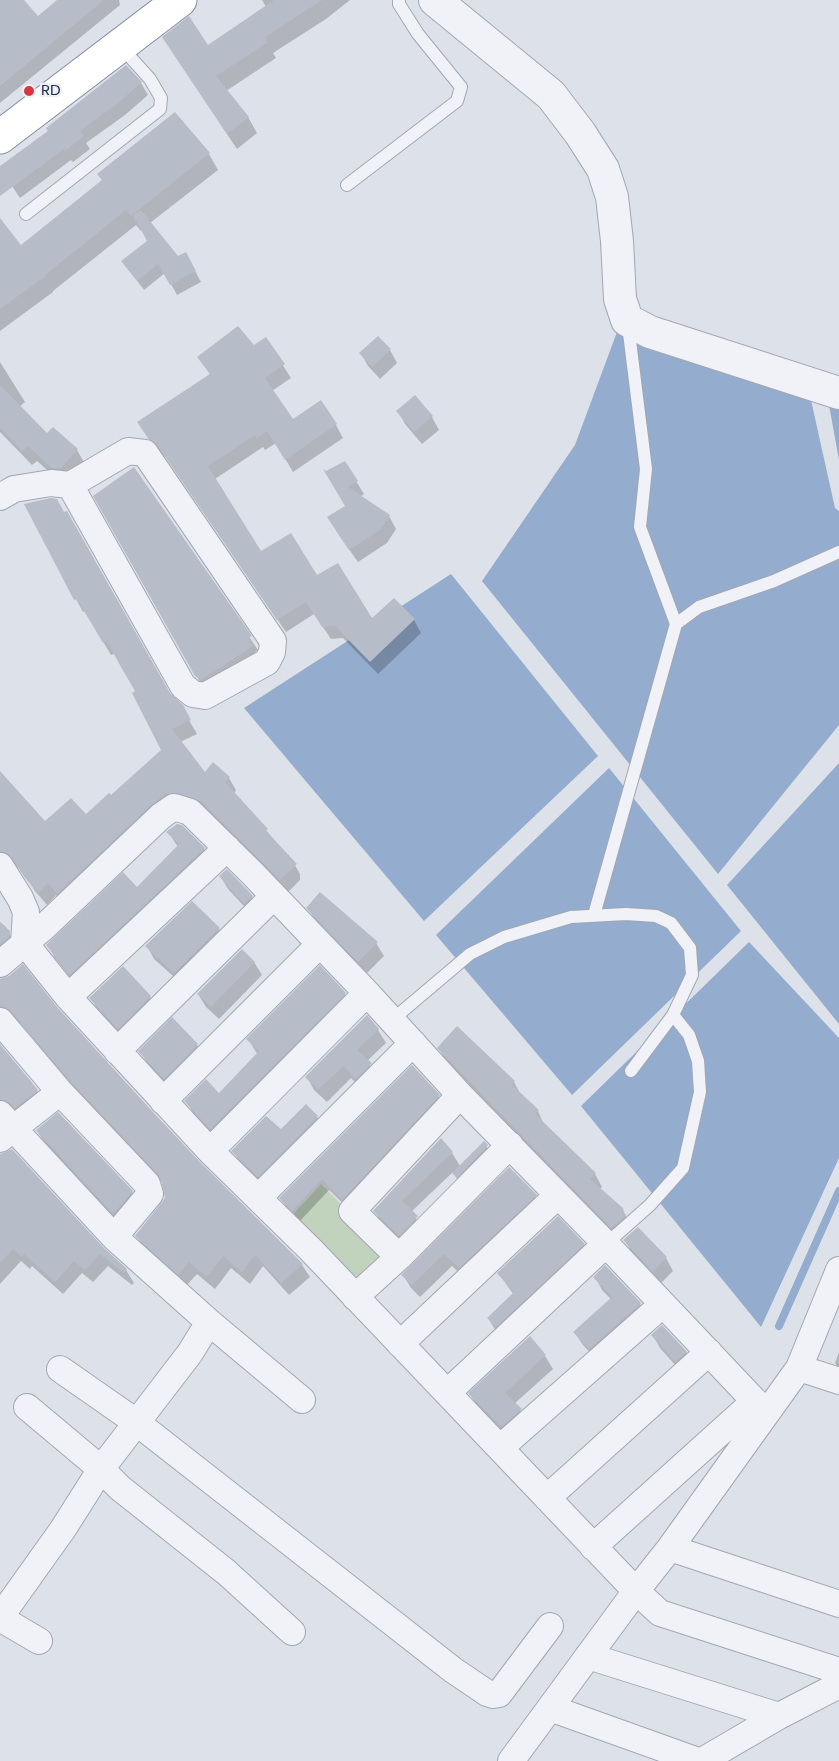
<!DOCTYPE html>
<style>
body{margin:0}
canvas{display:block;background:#dde1e9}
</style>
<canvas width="839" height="1761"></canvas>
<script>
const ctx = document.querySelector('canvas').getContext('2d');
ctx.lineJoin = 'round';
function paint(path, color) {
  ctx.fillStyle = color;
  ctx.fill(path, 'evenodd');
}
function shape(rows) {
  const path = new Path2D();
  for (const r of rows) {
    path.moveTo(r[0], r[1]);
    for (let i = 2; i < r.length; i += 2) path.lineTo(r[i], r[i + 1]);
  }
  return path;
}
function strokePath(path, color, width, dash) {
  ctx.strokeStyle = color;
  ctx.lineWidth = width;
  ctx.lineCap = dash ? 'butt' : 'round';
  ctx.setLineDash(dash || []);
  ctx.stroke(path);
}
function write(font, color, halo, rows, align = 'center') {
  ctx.font = font + ' Poppins,sans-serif';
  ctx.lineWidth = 4.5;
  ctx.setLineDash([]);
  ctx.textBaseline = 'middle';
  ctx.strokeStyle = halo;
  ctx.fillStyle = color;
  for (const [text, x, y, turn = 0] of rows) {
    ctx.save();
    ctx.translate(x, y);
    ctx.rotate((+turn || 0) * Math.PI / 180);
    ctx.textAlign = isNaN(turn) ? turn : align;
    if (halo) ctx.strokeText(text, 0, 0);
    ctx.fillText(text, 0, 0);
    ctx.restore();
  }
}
const green = shape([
 [321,1184,390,1253,353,1292,287,1221]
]);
const water = shape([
 [617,332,809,391,835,508,839,511,839,725,718,874,482,581,575,445],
 [827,394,839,399,839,460],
 [451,574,598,756,424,921,244,708],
 [839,763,839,1024,727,885],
 [609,768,741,931,572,1095,436,935],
 [749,942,839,1038,839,1158,761,1327,581,1106]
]);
const shadow = shape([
 [0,0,10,0,38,18,59,0,119,0,120,5,0,103],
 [262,0,350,0,326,19,273,53,276,58,226,91,248,117,257,133,237,149,173,53,208,47,266,7],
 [126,67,141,83,148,95,125,115,86,143,90,149,73,162,71,160,20,198,0,168,50,131],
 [175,114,209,154,218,170,150,223,178,258,186,254,201,282,177,295,165,273,144,290,123,262,149,242,142,229,141,231,136,225,53,291,53,292,0,331,0,221,21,248,103,182],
 [378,338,390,350,397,363,380,379,368,366,361,353],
 [266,339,291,378,272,391,292,421,336,425,343,438,293,472,276,443,265,450,263,447,215,479,261,553,372,621,414,620,421,633,378,674,343,638,331,639,314,614,286,632,167,458,157,451,146,435,211,376,199,357,253,347],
 [0,362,25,402,19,407,47,436,53,429,77,450,86,466,62,483,37,461,32,465,0,432],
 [398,411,432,417,439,430,422,444,405,424],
 [345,463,364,494,360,497,389,516,396,529,387,543,358,562,336,531,347,506],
 [134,469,258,650,255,652,259,660,204,689,95,496],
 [26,505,189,720,197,734,180,742,205,774,229,778,236,790,234,794,292,860,300,874,300,880,288,892,180,805,65,906,56,895,47,905,35,891,22,871,16,866,9,864,0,854,0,774,45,823,86,816,111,797,163,750,137,692,116,653,111,655,85,611,83,612],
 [168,832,204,849,211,862,78,987,55,958,48,945,137,889,178,847],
 [221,877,252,897,259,909,253,916,228,889],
 [192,903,219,929,226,942,183,985,154,959,147,946],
 [308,908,376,943,384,956,366,974,316,921],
 [0,922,6,927,13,940,0,965],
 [254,962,262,975,219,1019,206,1007,198,994],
 [123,968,150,997,158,1010,126,1041,98,1011,91,998],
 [0,980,56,1008,198,1162,302,1265,310,1277,289,1295,263,1266,250,1284,231,1268,215,1289,197,1274,186,1286,144,1249,137,1236,166,1198,163,1183,80,1095,21,1024,14,1020,0,1021],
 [345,994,352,1007,219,1141,194,1114,186,1101,219,1095,258,1055,248,1039],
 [366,1017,378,1030,386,1043,367,1061,378,1077,364,1091,351,1078,327,1102,314,1090,307,1077],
 [172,1020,197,1045,205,1058,172,1091,148,1064,140,1051],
 [0,1046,37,1091,45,1104,23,1120,0,1114],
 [439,1048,514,1082,521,1095,538,1111,544,1125,595,1174,602,1187,600,1189,623,1210,632,1229,620,1240,446,1061],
 [438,1096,445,1108,350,1210,329,1190,300,1221,288,1210,281,1198],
 [306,1106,317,1117,325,1130,266,1189,241,1164,233,1151,281,1131],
 [37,1131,132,1192,139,1205,122,1226,45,1143],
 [484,1143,495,1159,461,1186,453,1172,411,1212,424,1230,407,1248,382,1224,375,1211,452,1153,460,1166],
 [0,1155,126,1270,134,1283,132,1285,108,1266,93,1282,82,1273,63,1294,32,1266,30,1269,21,1261,0,1284],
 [535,1196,543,1208,467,1280,452,1266,420,1297,411,1288,403,1275],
 [625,1240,666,1258,673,1271,661,1283,632,1253],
 [583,1244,591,1257,496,1331,488,1318,514,1295,499,1274],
 [605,1267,640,1304,648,1317,598,1361,583,1345,575,1333,612,1300,602,1290,595,1277],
 [653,1335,686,1352,693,1365,683,1374,660,1348],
 [529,1338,545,1356,553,1369,514,1404,520,1410,528,1423,509,1439,478,1407,470,1394],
 [839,1352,839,1369,835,1363]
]);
const stream = shape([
 [779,1326,839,1191]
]);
const building = shape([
 [0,0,24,0,38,16,57,0,104,0,0,86],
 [274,0,322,0,265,37,268,42,216,76,249,117,227,134,162,37,189,16,208,45],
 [126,65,142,82,118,103,80,131,84,136,65,151,64,149,0,196,0,166,48,131,46,128],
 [175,112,210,153,131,216,126,210,45,275,46,276,0,309,0,218,21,245,102,180,97,174],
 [141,210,178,256,186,252,196,271,170,285,158,264,137,281,121,261,147,241,133,215],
 [238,326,254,345,266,337,285,364,265,378,293,419,321,400,337,424,285,460,267,431,257,438,255,435,208,466,261,551,291,533,317,575,338,563,372,618,394,598,415,619,370,662,335,626,322,627,306,602,277,620,157,445,148,438,137,422,210,374,197,357],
 [378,336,391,349,372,367,359,353],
 [0,385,47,433,53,427,78,449,60,469,52,468,28,446,22,451,0,428],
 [415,395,433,416,414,432,396,411],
 [345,461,358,481,348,487,390,515,380,530,349,550,327,517,345,506,323,469,326,471],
 [134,467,252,636,248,638,253,646,201,680,195,676,93,496],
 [51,498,57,499,64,512,67,511,170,693,183,705,191,720,172,729,205,772,213,762,230,777,225,782,268,829,266,831,297,864,280,880,201,801,178,793,166,794,151,805,57,894,48,883,39,893,25,878,12,858,8,853,0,851,0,771,45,821,71,798,86,814,109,793,111,795,161,750,132,693,135,691,121,667,107,641,103,643,77,599,74,600,24,504],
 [177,824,182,825,205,848,70,975,46,945,123,872,137,887,179,844,166,832],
 [227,869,253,896,244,904,219,876],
 [320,892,378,942,358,962,306,908],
 [192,901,220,928,174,973,145,946],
 [0,922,10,931,9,937,0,944],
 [242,949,255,962,211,1007,197,994],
 [23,964,57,1007,152,1111,199,1161,303,1264,281,1283,255,1255,242,1272,223,1256,207,1277,189,1262,178,1275,135,1236,165,1198,161,1180,158,1174,71,1082,11,1011,6,1007,0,1006,0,979,9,976],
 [320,965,346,993,210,1129,184,1101,206,1079,219,1093,259,1051,246,1039],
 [123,966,151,996,118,1029,89,998],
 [367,1015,379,1029,357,1050,372,1063,356,1079,343,1066,318,1090,305,1077],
 [172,1017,198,1044,164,1079,138,1051],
 [457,1026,515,1081,511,1084,539,1110,535,1114,596,1173,590,1179,624,1209,622,1211,626,1215,611,1228,437,1048],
 [0,1044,38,1090,15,1108,5,1100,0,1099],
 [412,1065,440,1095,342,1200,322,1179,292,1211,279,1198],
 [306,1104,318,1116,258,1177,231,1151,266,1116,281,1129],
 [58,1112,133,1191,113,1214,36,1130],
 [441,1138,453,1152,402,1201,418,1216,399,1236,373,1211],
 [484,1141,488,1145,457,1178,452,1173],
 [12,1149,103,1247,127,1269,124,1273,100,1254,85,1270,74,1261,55,1282,24,1254,22,1257,13,1249,0,1263,0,1154],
 [509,1167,537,1195,459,1268,444,1254,412,1285,401,1275],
 [558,1216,585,1244,496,1327,487,1318,514,1292,497,1273],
 [638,1227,667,1257,653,1272,623,1240],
 [605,1265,641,1303,589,1349,573,1332,612,1297,593,1277],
 [662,1325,687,1352,675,1362,651,1335],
 [530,1336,546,1355,505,1393,522,1409,501,1427,468,1393]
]);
const service = shape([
 [347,185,457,101,461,87,418,34,399,4,399,0],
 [26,214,160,109,161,98,150,79,122,48],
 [676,624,699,607,774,581,839,552],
 [594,915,676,624,640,527,646,469,628,325],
 [392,1020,470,954,504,937,571,917,626,914,656,916,671,923,690,948,692,975,673,1015,631,1071],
 [606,1244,650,1205,683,1168,700,1092,698,1061,689,1035,673,1015]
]);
const minor = shape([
 [0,497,14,489,51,483,70,485,128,451,145,453,273,641,272,652,267,662,205,696,193,694,183,686,70,485],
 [0,866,20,898,26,912,24,942,68,997,210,1151,311,1250,636,1591,660,1613,839,1671],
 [0,964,44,927,161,816,174,807,190,812,253,874,367,993,460,1095,606,1244,766,1413],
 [68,997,227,848],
 [0,1021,60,1092,0,1139],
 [117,1051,274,896],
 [60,1092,147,1184,150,1194,114,1237],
 [163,1101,320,944],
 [0,1114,114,1237,209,1322,302,1400],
 [210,1151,367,993],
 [258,1198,413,1043],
 [399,1257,352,1211,460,1095],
 [355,1297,399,1257,510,1145],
 [400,1344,557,1196],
 [799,1368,839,1381],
 [60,1369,136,1422,453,1670,487,1693,493,1695,499,1694,550,1626],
 [448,1392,606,1244],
 [27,1407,101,1469,120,1488,226,1572,292,1632],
 [500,1448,662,1305],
 [547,1498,709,1352],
 [593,1547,755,1401],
 [670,1548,839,1604],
 [39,1641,5,1621,1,1616,63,1529,101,1469,190,1353,209,1322],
 [588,1656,779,1716],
 [550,1708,698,1761],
 [511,1761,636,1591,670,1548,799,1368,839,1270],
 [702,1761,779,1716,839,1685]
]);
const tertiary = shape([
 [435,0,551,95,580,133,603,169,612,197,617,241,620,299,627,320,650,332,839,393]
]);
const trunk = shape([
 [0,137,180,0]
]);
const markers = [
 [29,91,6,"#db3542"]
];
const poiNames = [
 ["RD",41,91]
];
paint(green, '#c1d3bd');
paint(water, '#94accd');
paint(shadow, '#0003');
strokePath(stream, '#94accd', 8);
paint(building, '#b7bcc9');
strokePath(service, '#a2a7b3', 14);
strokePath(minor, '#a2a7b3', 28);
strokePath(tertiary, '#a2a7b3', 34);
strokePath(trunk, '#838da1', 35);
strokePath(service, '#f0f2f7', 12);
strokePath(minor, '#f0f2f7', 26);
strokePath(tertiary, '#f0f2f7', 32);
strokePath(trunk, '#fff', 33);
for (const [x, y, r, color] of markers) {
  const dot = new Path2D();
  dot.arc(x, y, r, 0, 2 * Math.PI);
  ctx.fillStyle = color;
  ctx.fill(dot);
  strokePath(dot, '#edf0f6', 2);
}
write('15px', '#252d41', '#edf0f6', poiNames, 'left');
</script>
